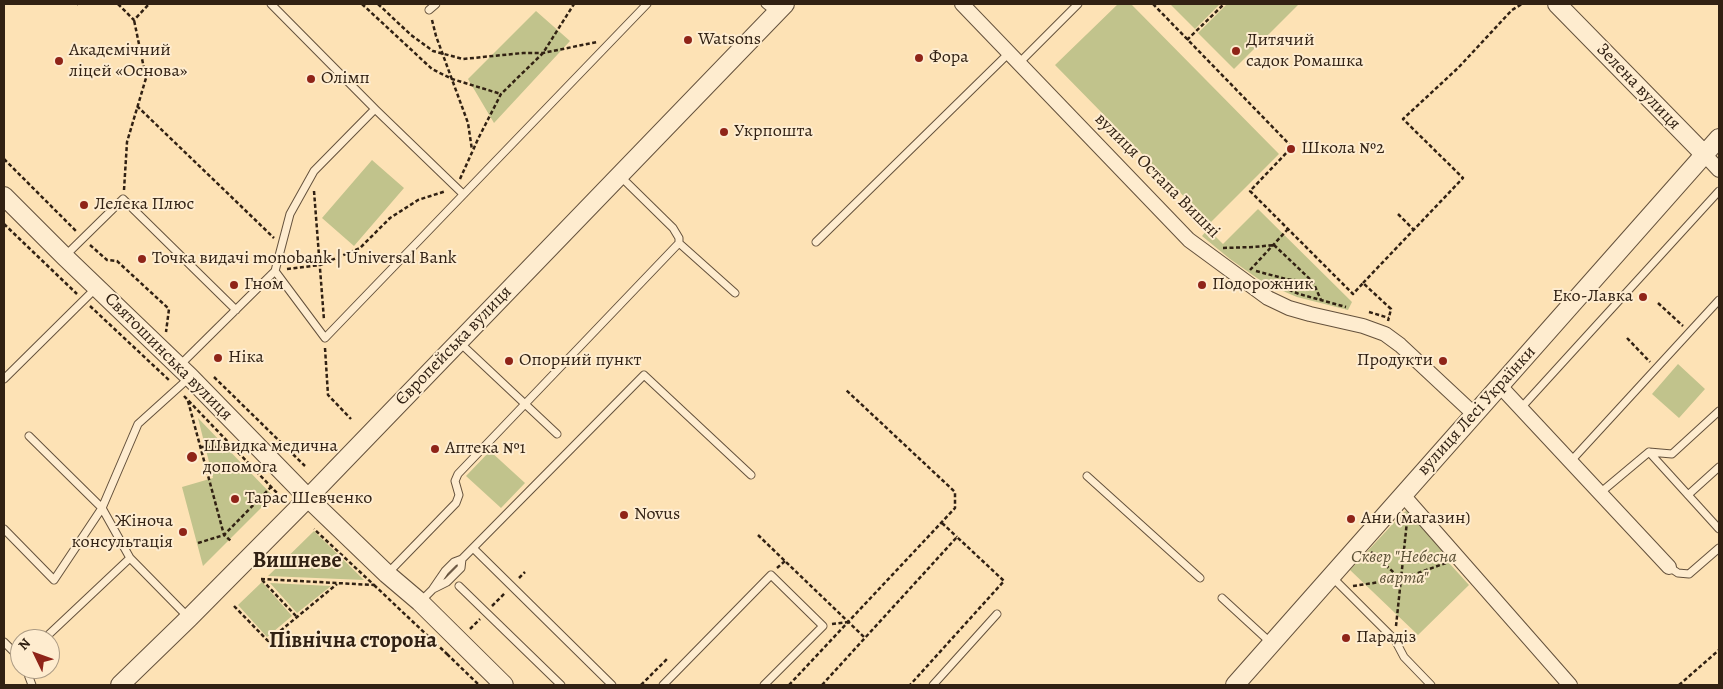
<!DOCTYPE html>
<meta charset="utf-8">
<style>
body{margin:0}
#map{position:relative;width:1723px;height:689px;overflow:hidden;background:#fde2b5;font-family:Alegreya,serif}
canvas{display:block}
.frame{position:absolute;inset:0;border:5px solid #312113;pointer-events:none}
.north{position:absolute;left:10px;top:629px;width:50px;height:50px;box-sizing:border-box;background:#feeccf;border:1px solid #ac9b84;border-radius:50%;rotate:312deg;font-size:14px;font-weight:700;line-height:20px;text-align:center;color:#312113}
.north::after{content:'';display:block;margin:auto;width:18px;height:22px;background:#8f2418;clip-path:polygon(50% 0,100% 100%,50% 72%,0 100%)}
</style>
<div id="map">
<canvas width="1723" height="689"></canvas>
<div class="frame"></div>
<div class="north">N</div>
</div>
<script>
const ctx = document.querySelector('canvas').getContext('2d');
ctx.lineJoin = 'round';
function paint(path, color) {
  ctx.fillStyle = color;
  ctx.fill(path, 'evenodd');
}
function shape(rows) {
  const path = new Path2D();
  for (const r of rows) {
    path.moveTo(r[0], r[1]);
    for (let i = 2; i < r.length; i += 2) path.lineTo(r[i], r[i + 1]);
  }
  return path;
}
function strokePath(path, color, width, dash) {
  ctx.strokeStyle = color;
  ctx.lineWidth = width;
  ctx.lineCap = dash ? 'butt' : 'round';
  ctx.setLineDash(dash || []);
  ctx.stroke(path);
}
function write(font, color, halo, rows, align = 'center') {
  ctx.font = font + ' Alegreya,serif';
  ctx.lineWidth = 4;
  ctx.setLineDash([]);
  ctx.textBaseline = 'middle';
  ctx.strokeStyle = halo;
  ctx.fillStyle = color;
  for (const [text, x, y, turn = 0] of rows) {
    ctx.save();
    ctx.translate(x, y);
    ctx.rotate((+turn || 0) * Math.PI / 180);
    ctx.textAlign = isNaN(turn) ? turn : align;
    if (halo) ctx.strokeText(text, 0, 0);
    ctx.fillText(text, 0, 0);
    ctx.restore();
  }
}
const green = shape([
 [1118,4,1131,4,1279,154,1210,223,1055,65],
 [1170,4,1220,4,1195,29],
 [1227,4,1299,4,1234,69,1198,33],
 [536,11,570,41,494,123,468,79],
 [372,160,404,188,354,246,322,218],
 [1258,209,1352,302,1348,310,1297,297,1264,283,1230,259,1202,236,1208,229,1223,244],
 [1678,364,1705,389,1679,418,1652,394],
 [198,418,273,496,203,566,182,487,213,478],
 [490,451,525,483,501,508,466,476],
 [1406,511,1410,512,1444,549,1440,553,1469,585,1418,635,1350,570,1402,514],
 [314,531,364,580,268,576],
 [262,582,292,616,267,637,238,605],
 [270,583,331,586,297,613]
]);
const path = shape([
 [77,4,78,4],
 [118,4,134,20,149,4],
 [362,4,432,69,452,79,501,94],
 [378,4,411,35,433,51,463,59,523,53,543,53,597,42],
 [1153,4,1292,147,1250,191,1353,294,1363,283,1391,309,1388,321],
 [432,20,436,36,468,123,472,150],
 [1187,40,1224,4],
 [137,106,274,238],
 [4,159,77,232],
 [460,179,478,139,501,94,543,53,574,4],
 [124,190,127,142,146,78,134,20],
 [314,191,324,320],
 [1398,214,1414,230],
 [4,224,77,294],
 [90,245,107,260,117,261,169,309,166,332],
 [1274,245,1313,282,1321,300],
 [1223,248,1253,247,1274,245],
 [287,269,320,265,360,248,390,218,418,200,446,191],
 [1250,270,1288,229],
 [1256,271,1286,279,1311,282],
 [1271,282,1299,294,1346,307],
 [1363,283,1463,178,1403,119,1458,68,1512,10,1522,4],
 [1658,303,1683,326],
 [90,306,170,381],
 [1369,312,1389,318],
 [1627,338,1650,362],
 [325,348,328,395,351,419],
 [214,377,305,466],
 [184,396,278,494],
 [188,401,224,535,231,541],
 [201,447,233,447],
 [942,523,957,537],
 [758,535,865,638],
 [198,543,224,535,271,487],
 [1371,552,1401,579],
 [777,568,785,561],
 [519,578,525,572],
 [261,579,374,585,314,529],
 [262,580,296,616],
 [374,585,447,654,448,652],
 [1353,586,1401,579,1407,521],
 [234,606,268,641,337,584],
 [492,606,505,593],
 [832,624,848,622],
 [1396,626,1401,579,1446,563],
 [470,629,480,619],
 [447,654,479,685],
 [641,685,668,658],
 [789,685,955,508,955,492,845,389],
 [822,685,957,537,1004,581,910,685],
 [1679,685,1719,650]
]);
const service = shape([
 [271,4,375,109],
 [765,4,776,13],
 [429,10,436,4],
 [1020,62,1078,4],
 [816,242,1010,52],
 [679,243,735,293],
 [65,256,123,199,236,310],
 [275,271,290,214,314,171,375,109,463,194],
 [459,342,557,434],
 [179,366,275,271,325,338,647,4],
 [189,378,138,424,102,508,130,558,189,618],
 [4,379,96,288],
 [1521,408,1719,191],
 [1649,452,1719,529],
 [1571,461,1719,300],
 [1087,476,1200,578],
 [1600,493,1649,452,1672,454,1719,411],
 [1688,495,1719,467],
 [4,529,54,580,102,508,29,436],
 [473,548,612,685],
 [1669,567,1678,573,1689,574,1719,548],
 [387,574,456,503,459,495,455,481,458,474,679,243,679,238,673,228,619,175],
 [1331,576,1395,640,1404,657,1431,685],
 [459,586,561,685],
 [433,589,447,582,461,568,462,559],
 [1222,598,1271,643],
 [420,602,432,590,445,571,454,562,462,559,644,375,751,475],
 [44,639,130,558],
 [4,642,20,658],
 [26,669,32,685],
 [663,685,771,575,823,626,764,685],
 [933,685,997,614]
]);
const minor = shape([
 [962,4,1189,240,1268,298,1289,308,1310,314,1363,326,1385,334,1400,345,1475,415],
 [1704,154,1719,170],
 [1500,386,1669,567],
 [1403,495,1570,685]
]);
const tertiary = shape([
 [1557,4,1704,154],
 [4,196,65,257,190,377,308,498,387,574,420,602,504,685],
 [120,685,189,618,308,498,785,4],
 [1235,685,1719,138]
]);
const markers = [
 [688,40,5,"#8f2418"],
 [1236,51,5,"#8f2418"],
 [919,58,5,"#8f2418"],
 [59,61,5,"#8f2418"],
 [311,79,5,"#8f2418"],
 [724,132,5,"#8f2418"],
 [1291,149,5,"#8f2418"],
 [84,205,5,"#8f2418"],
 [142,259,5,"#8f2418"],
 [234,285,5,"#8f2418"],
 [1202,285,5,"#8f2418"],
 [1643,297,5,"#8f2418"],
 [218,358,5,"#8f2418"],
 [509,361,5,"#8f2418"],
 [1443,361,5,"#8f2418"],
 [435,449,5,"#8f2418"],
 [192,457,6,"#8f2418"],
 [235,499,5,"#8f2418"],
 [624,515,5,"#8f2418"],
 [1351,519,5,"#8f2418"],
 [183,532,5,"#8f2418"],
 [1346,638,5,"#8f2418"]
];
const poiNames = [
 ["Watsons",698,40],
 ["Дитячий",1246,41],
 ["садок Ромашка",1246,62],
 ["Академічний",69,51],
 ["ліцей «Основа»",69,72],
 ["Фора",929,58],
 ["Олімп",321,79],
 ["Укрпошта",734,132],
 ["Школа №2",1301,149],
 ["Лелека Плюс",94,205],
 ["Точка видачі monobank | Universal Bank",152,259],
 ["Гном",244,285],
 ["Подорожник",1212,285],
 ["Еко-Лавка",1633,297,"right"],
 ["Ніка",228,358],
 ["Опорний пункт",519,361],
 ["Продукти",1433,361,"right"],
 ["Швидка медична",203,447],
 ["допомога",203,468],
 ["Аптека №1",445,449],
 ["Тарас Шевченко",245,499],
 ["Novus",634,515],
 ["Ани (магазин)",1361,519],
 ["Жіноча",173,522,"right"],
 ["консультація",173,543,"right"],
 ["Парадіз",1356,638]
];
const streetNames = [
 ["Зелена вулиця",1638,87,46],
 ["вулиця Остапа Вишні",1157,176,45],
 ["Європейська вулиця",454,346,-46],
 ["Святошинська вулиця",168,357,45],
 ["вулиця Лесі Українки",1477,411,-48]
];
const parkNames = [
 ["Сквер \"Небесна",1404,558],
 ["варта\"",1404,579]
];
const districtNames = [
 ["Вишневе",297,562],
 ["Північна сторона",353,642]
];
paint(green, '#c1c38c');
strokePath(service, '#64513c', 9);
strokePath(minor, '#64513c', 16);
strokePath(tertiary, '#64513c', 20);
strokePath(path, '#312113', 2.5, [4, 2.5]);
strokePath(service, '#feeccf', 7);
strokePath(minor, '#feeccf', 14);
strokePath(tertiary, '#feeccf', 18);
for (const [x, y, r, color] of markers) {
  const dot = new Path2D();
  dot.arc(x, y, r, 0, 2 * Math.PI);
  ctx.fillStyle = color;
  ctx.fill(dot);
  strokePath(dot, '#feeccf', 2);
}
write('18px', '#312113', '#feeccf', poiNames, 'left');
write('18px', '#312113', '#feeccf', streetNames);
write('italic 18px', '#5c5237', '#feeccf', parkNames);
write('bold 22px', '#312113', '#feeccf', districtNames);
</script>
